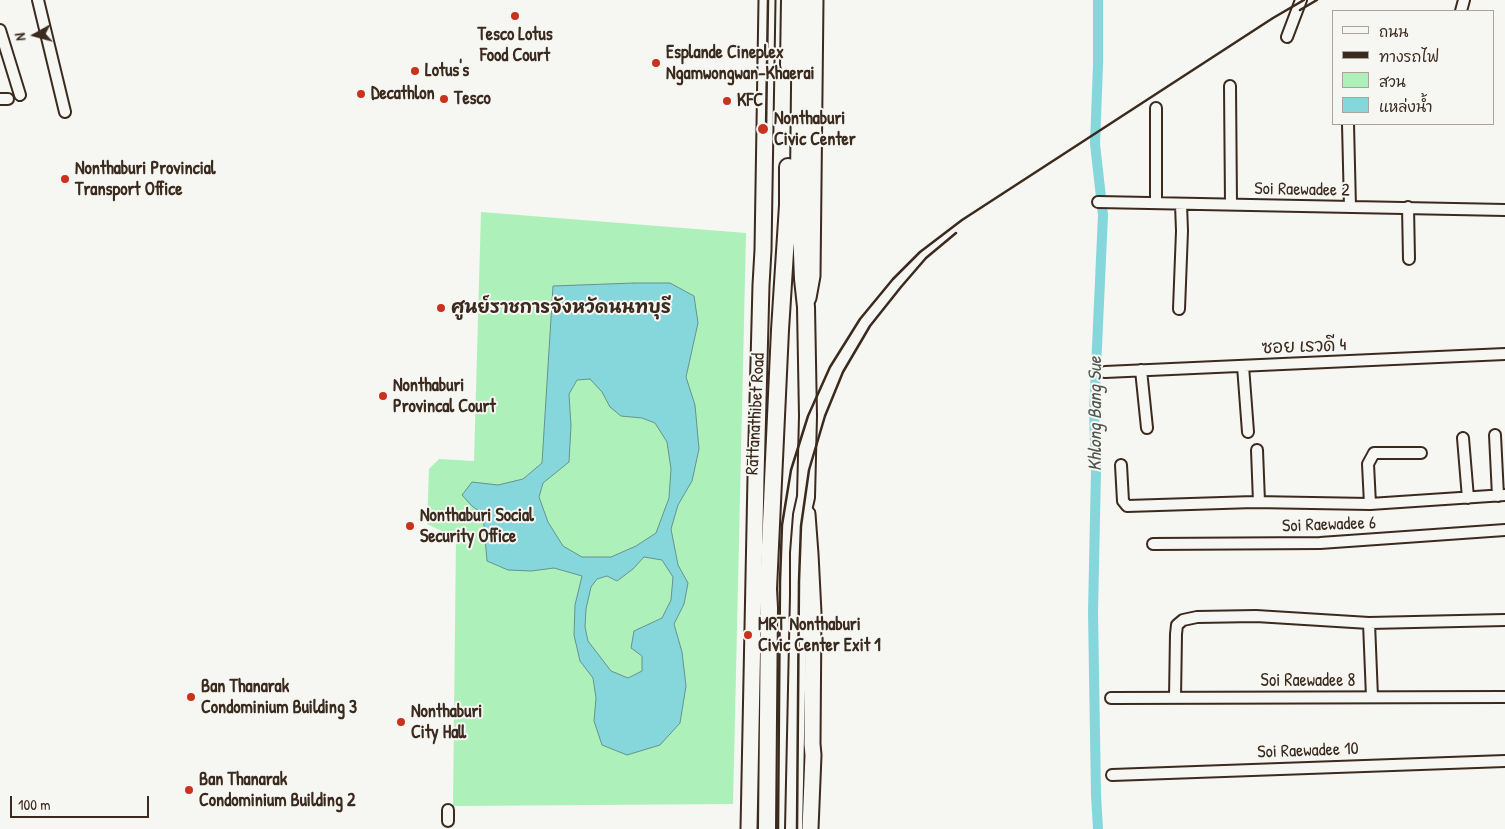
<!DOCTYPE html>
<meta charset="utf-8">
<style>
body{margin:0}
#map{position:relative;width:1505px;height:829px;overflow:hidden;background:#f6f6f2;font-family:"Patrick Hand","Playpen Sans Thai",sans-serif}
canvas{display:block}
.legend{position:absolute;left:1332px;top:10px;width:162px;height:115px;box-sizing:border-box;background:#f6f6f2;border:1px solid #aba49d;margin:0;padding:6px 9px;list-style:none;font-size:15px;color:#3b2a1e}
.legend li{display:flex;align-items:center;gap:10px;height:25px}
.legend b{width:25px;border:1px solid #aba49d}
.north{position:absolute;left:10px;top:10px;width:50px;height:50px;-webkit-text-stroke:4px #f6f6f2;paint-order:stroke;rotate:263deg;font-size:14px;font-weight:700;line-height:20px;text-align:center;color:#3b2a1e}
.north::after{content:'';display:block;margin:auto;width:18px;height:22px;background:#3b2a1e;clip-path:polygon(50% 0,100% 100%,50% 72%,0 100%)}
.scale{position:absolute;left:10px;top:796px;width:139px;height:22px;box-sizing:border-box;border:2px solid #3b2a1e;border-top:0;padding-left:6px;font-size:15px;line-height:18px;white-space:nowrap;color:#3b2a1e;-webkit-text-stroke:4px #f6f6f2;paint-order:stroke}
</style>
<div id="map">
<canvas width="1505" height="829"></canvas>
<ul class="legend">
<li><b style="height:6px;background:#f6f6f2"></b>ถนน</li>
<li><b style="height:6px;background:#3b2a1e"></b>ทางรถไฟ</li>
<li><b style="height:14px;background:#aef0b9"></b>สวน</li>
<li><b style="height:14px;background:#85d7dc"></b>แหล่งน้ำ</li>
</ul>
<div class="north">N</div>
<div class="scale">100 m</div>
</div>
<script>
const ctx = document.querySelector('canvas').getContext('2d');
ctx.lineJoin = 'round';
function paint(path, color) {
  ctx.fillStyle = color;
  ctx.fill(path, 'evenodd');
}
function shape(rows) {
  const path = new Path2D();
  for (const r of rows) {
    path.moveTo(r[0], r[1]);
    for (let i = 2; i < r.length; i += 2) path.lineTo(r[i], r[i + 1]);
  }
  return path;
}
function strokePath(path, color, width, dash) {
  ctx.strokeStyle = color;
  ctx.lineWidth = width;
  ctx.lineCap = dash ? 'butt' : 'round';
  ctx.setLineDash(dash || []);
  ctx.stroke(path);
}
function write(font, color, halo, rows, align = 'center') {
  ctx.font = font + ' "Patrick Hand","Playpen Sans Thai",sans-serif';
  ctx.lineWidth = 4;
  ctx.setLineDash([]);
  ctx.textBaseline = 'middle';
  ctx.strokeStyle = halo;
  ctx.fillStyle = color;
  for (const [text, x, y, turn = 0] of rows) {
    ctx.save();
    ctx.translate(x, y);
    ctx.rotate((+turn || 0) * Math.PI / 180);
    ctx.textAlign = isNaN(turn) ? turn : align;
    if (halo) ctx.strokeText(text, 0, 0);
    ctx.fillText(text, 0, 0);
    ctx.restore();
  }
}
const green = shape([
 [481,212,746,233,733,804,453,806,456,538,427,524,429,469,439,459,474,461]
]);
const water = shape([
 [634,283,670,283,694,296,698,323,686,377,695,405,699,449,692,481,678,505,671,529,678,565,688,583,684,604,674,624,682,652,686,686,680,723,660,745,627,755,602,745,594,721,596,698,593,678,580,661,574,635,575,605,582,576,554,568,531,571,508,570,487,561,483,514,472,506,462,495,472,482,498,485,523,479,542,463,553,286,634,283],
 [590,379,602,392,610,407,621,416,642,418,655,423,667,442,671,469,669,498,656,533,636,546,611,557,582,557,563,546,548,522,539,497,543,483,569,462,571,426,569,394,577,380,590,379],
 [644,557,662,560,673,577,671,600,662,618,634,631,631,648,642,656,642,671,628,678,611,671,588,641,585,627,586,609,591,587,597,579,607,576,617,581,633,569,644,557]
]);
const canal = shape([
 [1098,0,1098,65,1095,144,1103,215,1094,412,1096,471,1093,612,1096,795,1098,829]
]);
const street = shape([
 [38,0,65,112],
 [1461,11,1464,0],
 [0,30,20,95],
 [1287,37,1301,0],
 [1230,86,1231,204],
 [0,99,8,99],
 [1156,108,1156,203],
 [1348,124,1350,207],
 [1098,202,1505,210],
 [1408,207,1409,259],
 [1179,309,1182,231,1181,204],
 [1243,366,1248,432],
 [1141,370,1147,428],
 [1105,372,1505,354],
 [1495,435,1498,496],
 [1463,438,1468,498],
 [1257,450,1259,502],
 [1121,465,1123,501,1127,506,1254,502,1370,504,1505,495],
 [1370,504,1368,464,1374,453,1421,453],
 [1153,544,1320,543,1505,530],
 [1369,623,1372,697],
 [1111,698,1505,697],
 [1175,698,1176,634,1177,625,1183,620,1197,617,1256,616,1369,623,1505,620],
 [1112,775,1505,761],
 [448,810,448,821]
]);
const secondary = shape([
 [808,298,812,276,815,0],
 [807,514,810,554,813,613,812,744,813,755,810,829],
 [749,829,756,477,761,285,763,250,767,0]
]);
const primary = shape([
 [789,65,790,0],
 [767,829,769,608,768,589,780,330,788,205,788,167],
 [794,829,799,595,799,553,802,515,806,497,808,416,806,307,803,279,799,178,801,0]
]);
const rail = shape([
 [1300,10,1317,0],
 [766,130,768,0],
 [778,829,780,581,782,525,791,470,808,416,830,367,860,319,893,279,920,252,962,220,1273,18,1304,0],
 [797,829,799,581,801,526,809,470,825,416,843,372,870,326,901,287,926,258,956,233]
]);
const markers = [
 [515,16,5,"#c8321e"],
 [656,63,5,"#c8321e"],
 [415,71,5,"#c8321e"],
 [361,94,5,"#c8321e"],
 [444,99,5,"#c8321e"],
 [727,101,5,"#c8321e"],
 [763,129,6,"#c8321e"],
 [65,179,5,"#c8321e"],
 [441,308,5,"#c8321e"],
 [383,396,5,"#c8321e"],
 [410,526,5,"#c8321e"],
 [748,635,5,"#c8321e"],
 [191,697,5,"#c8321e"],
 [401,722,5,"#c8321e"],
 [189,790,5,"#c8321e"]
];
const poiNames = [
 ["Tesco Lotus",515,35,"center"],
 ["Food Court",515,56,"center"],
 ["Esplande Cineplex",666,53],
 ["Ngamwongwan-Khaerai",666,74],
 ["Lotus's",425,71],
 ["Decathlon",371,94],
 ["Tesco",454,99],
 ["KFC",737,101],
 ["Nonthaburi",774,119],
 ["Civic Center",774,140],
 ["Nonthaburi Provincial",75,169],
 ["Transport Office",75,190],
 ["ศูนย์ราชการจังหวัดนนทบุรี",451,308],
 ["Nonthaburi",393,386],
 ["Provincal Court",393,407],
 ["Nonthaburi Social",420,516],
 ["Security Office",420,537],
 ["MRT Nonthaburi",758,625],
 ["Civic Center Exit 1",758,646],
 ["Ban Thanarak",201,687],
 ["Condominium Building 3",201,708],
 ["Nonthaburi",411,712],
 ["City Hall",411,733],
 ["Ban Thanarak",199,780],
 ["Condominium Building 2",199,801]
];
const streetNames = [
 ["Soi Raewadee 2",1302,190,1],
 ["ซอย เรวดี 4",1304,347,-2],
 ["Rattanathibet Road",756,414,-87],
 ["Soi Raewadee 6",1329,525,-2],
 ["Soi Raewadee 8",1308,681],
 ["Soi Raewadee 10",1308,751,-2]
];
const waterNames = [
 ["Khlong Bang Sue",1096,414,-90]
];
paint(green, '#aef0b9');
paint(water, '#85d7dc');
strokePath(water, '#679290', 1);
strokePath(canal, '#85d7dc', 10);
strokePath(street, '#3b2a1e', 14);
strokePath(secondary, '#3b2a1e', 19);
strokePath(primary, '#3b2a1e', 20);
strokePath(street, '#f6f6f2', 10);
strokePath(secondary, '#f6f6f2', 15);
strokePath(primary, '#f6f6f2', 16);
strokePath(rail, '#3b2a1e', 2.5);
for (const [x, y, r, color] of markers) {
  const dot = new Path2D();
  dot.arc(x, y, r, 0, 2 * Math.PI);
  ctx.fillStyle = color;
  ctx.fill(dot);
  strokePath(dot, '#f6f6f2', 2);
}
write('bold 18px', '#3b2a1e', '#f6f6f2', poiNames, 'left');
write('18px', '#3b2a1e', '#f6f6f2', streetNames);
write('italic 19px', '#4e554e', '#f6f6f2', waterNames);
</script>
